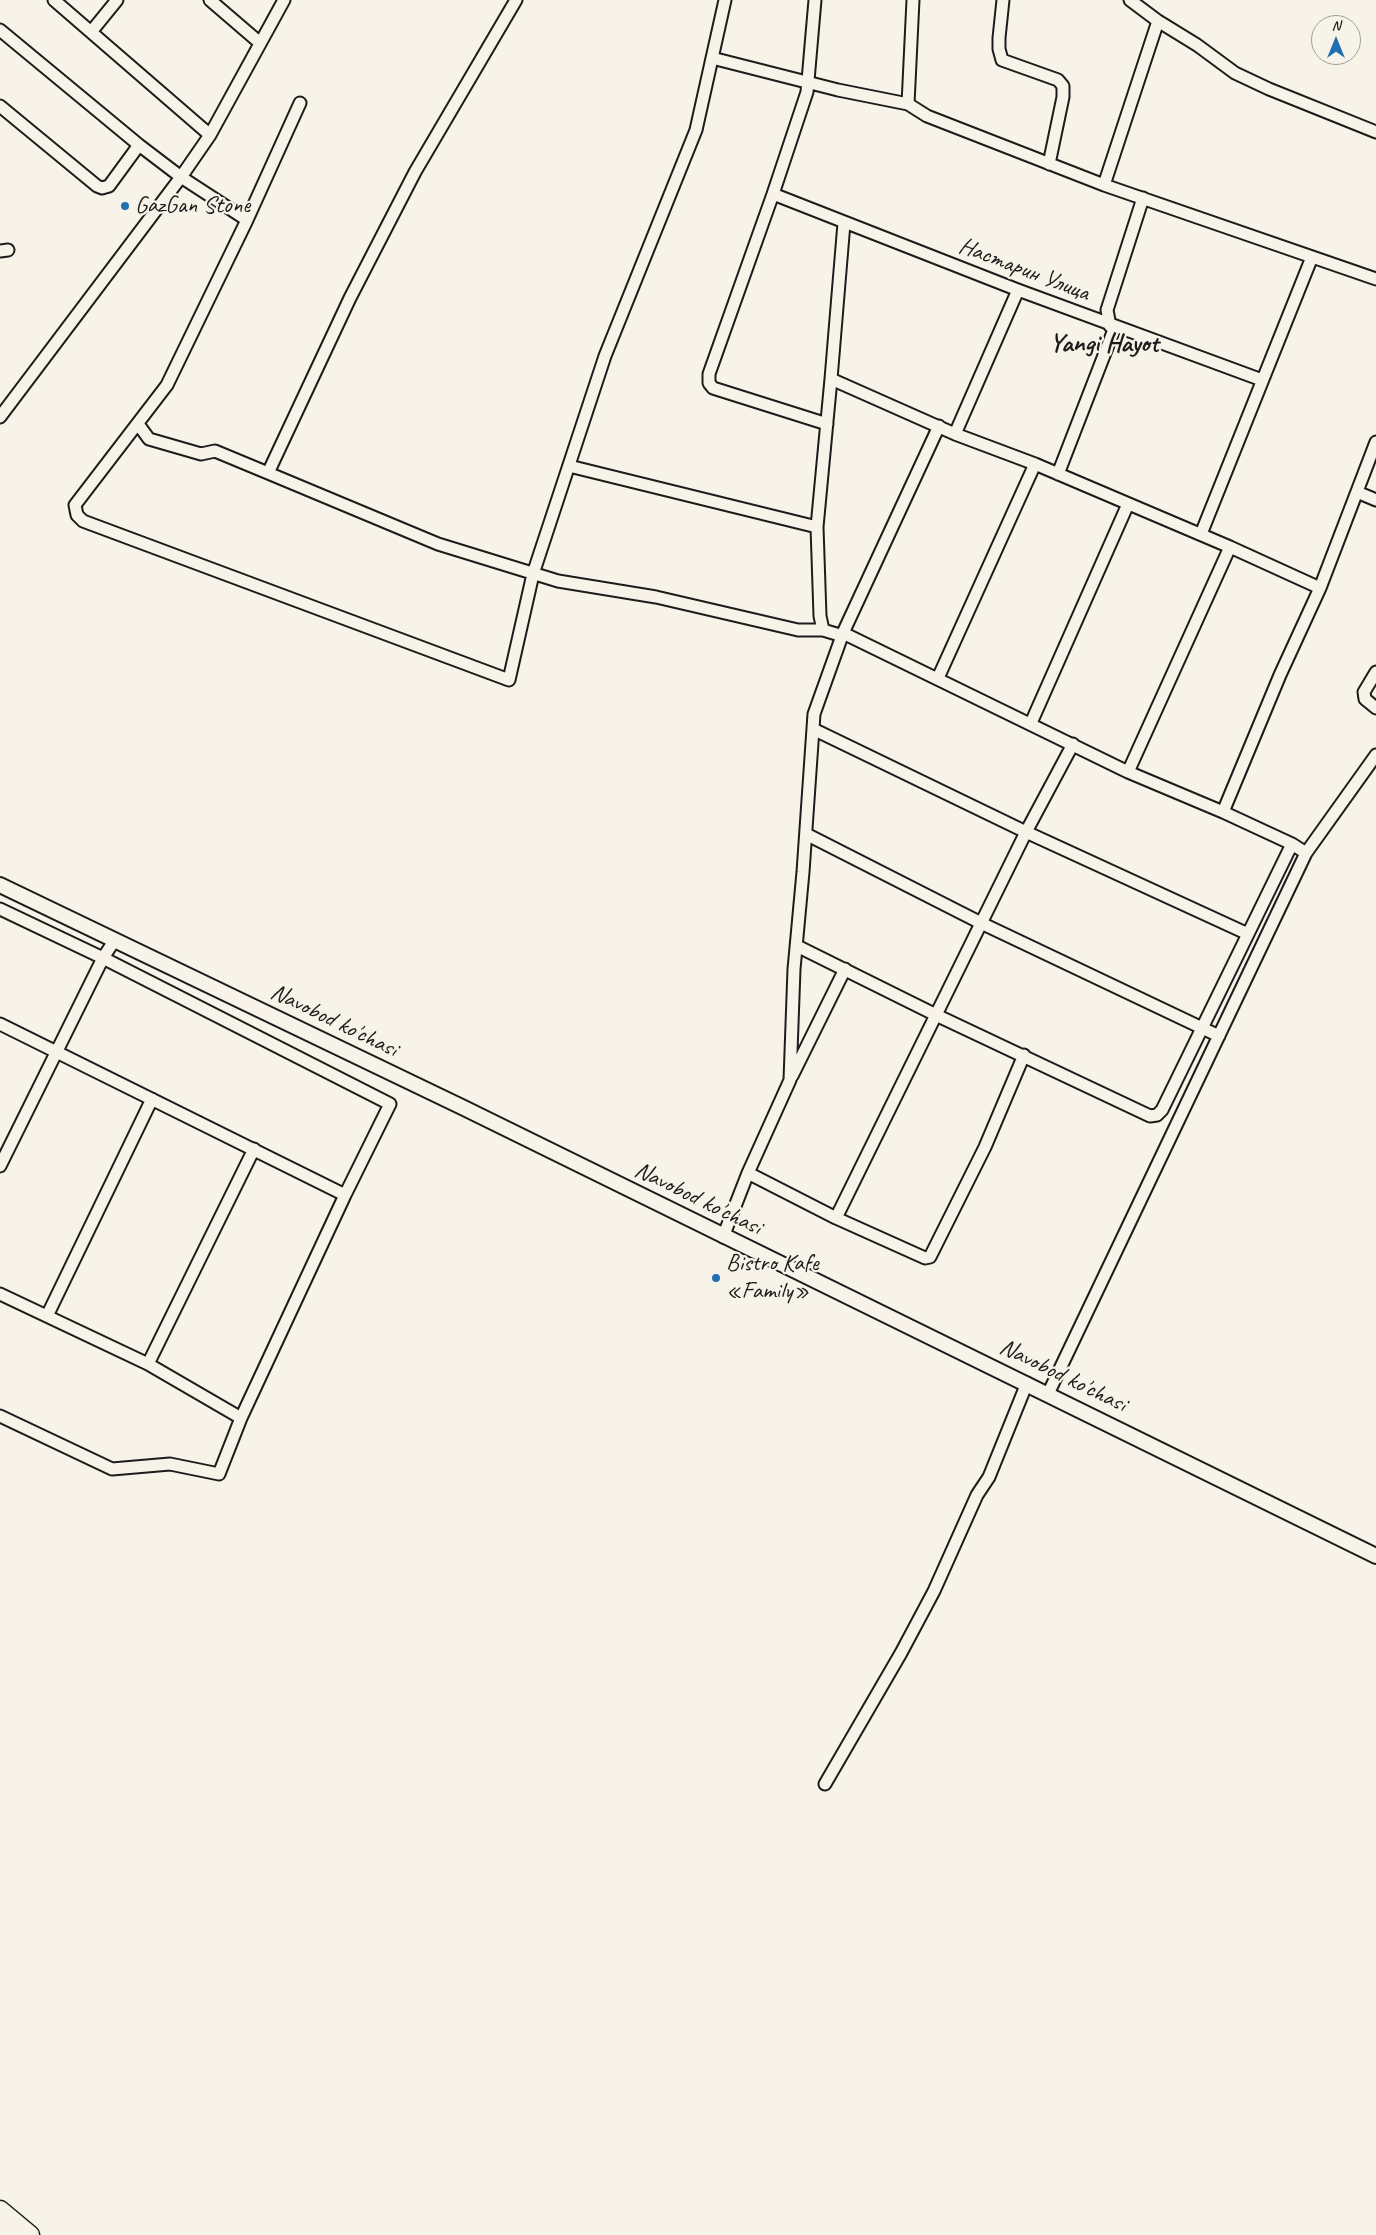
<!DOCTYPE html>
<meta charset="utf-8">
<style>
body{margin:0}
#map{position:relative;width:1376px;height:2235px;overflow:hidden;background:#f7f3e8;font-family:Caveat,sans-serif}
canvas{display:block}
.north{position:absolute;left:1311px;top:15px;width:50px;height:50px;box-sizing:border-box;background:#f7f3e8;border:1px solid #9f9d96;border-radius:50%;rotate:0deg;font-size:14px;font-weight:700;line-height:20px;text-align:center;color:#1c1c1c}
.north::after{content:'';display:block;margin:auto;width:18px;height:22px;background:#1f6fb2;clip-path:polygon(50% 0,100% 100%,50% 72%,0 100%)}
</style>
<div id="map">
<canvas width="1376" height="2235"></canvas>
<div class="north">N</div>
</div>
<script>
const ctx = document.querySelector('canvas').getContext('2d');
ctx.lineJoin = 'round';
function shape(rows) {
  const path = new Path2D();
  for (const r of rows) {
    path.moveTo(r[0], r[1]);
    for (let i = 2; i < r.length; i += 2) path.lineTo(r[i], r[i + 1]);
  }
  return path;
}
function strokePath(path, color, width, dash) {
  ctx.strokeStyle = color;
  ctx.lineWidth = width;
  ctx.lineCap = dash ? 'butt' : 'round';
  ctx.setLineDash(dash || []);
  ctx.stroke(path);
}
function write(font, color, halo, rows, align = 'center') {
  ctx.font = font + ' Caveat,sans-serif';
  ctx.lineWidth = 4.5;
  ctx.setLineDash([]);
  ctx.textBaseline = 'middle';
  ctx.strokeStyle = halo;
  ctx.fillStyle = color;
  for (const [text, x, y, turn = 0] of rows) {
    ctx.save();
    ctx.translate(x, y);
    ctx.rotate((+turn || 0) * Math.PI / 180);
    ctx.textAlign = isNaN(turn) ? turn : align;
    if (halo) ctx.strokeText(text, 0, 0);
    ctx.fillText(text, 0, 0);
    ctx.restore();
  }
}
const minor = shape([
 [54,0,210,135],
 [210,0,260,43],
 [516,0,415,172,350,298,268,473,438,544,558,581,656,597,798,630,823,630,843,636],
 [815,0,807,92,773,194,709,374,709,383,713,388,827,424],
 [913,0,908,104,927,116,1104,185,1376,279],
 [1003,0,999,38,999,49,1002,60,1058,80,1063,86,1063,97,1049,164],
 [1130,0,1158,21,1197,45,1235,73,1269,89,1376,132],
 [0,30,139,145,181,177,247,220],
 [91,32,117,0],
 [712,58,838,90,908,104],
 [300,103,247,220,167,385,75,505,77,515,83,521,509,680,533,574,605,356,696,130,725,0],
 [0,106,97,186,102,188,109,186,139,145],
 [1104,185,1158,21],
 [773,194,1018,290,1262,380],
 [844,223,831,379,955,434,1035,464,1230,547,1320,588],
 [0,251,8,250],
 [1110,326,1107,310,1143,198],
 [0,417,181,177,210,135,284,0],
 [138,424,149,439,201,454,215,451,268,473],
 [955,434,1018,290],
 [569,466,817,527],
 [1058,474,1115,327],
 [1357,492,1376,500],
 [1201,534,1312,257],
 [823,630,820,616,817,527,831,379],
 [843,633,1128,772,1223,812,1292,844,1306,853],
 [1376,672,1364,692,1365,699,1376,708],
 [938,678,1035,464],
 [1031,723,1128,504],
 [813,729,1026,832,1248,934],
 [1128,772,1230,547],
 [1223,812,1280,675,1320,588,1376,442],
 [806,834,981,923,1219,1036],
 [0,909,103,958,390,1104,345,1195,241,1418,219,1474,170,1464,112,1469,0,1416],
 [797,946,936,1015,1150,1116,1157,1115,1162,1110,1292,844],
 [0,1024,345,1195],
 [792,1076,845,969],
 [0,1166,103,958,114,941],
 [748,1173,836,1218,925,1258,930,1257,985,1147,1024,1055],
 [836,1218,1026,832,1073,744],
 [723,1237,748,1173,790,1080,794,969,803,872,814,714,843,633,939,426],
 [0,1294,148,1364,241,1418],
 [47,1316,152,1099],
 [148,1364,254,1149],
 [1048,1394,1306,853,1376,755],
 [825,1784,901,1653,934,1591,977,1495,989,1477,1027,1383]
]);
const tertiary = shape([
 [0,885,464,1108,1376,1556]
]);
const trunk = shape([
 [0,2210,30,2235],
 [0,2228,8,2235]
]);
const markers = [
 [125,206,5,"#1f6fb2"],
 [716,1278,5,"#1f6fb2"]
];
const poiNames = [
 ["GazGan Stone",135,206],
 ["Bistro Kafe",726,1264],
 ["«Family»",726,1292]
];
const streetNames = [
 ["Настарин Улица",1024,270,21],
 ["Navobod ko'chasi",334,1021,26],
 ["Navobod ko'chasi",698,1199,26],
 ["Navobod ko'chasi",1063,1376,26]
];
const quarterNames = [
 ["Yangi Hayot",1104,344]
];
strokePath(minor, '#1c1c1c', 15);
strokePath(tertiary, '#1c1c1c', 18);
strokePath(trunk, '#1c1c1c', 21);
strokePath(minor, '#f7f3e8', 11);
strokePath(tertiary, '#f7f3e8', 14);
strokePath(trunk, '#f7f3e8', 18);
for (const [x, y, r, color] of markers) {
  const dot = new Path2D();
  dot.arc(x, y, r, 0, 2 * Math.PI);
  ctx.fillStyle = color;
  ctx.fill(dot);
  strokePath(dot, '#f7f3e8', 2);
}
write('24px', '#1c1c1c', '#f7f3e8', poiNames, 'left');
write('24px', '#1c1c1c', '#f7f3e8', streetNames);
write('bold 26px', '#1c1c1c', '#f7f3e8', quarterNames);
</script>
